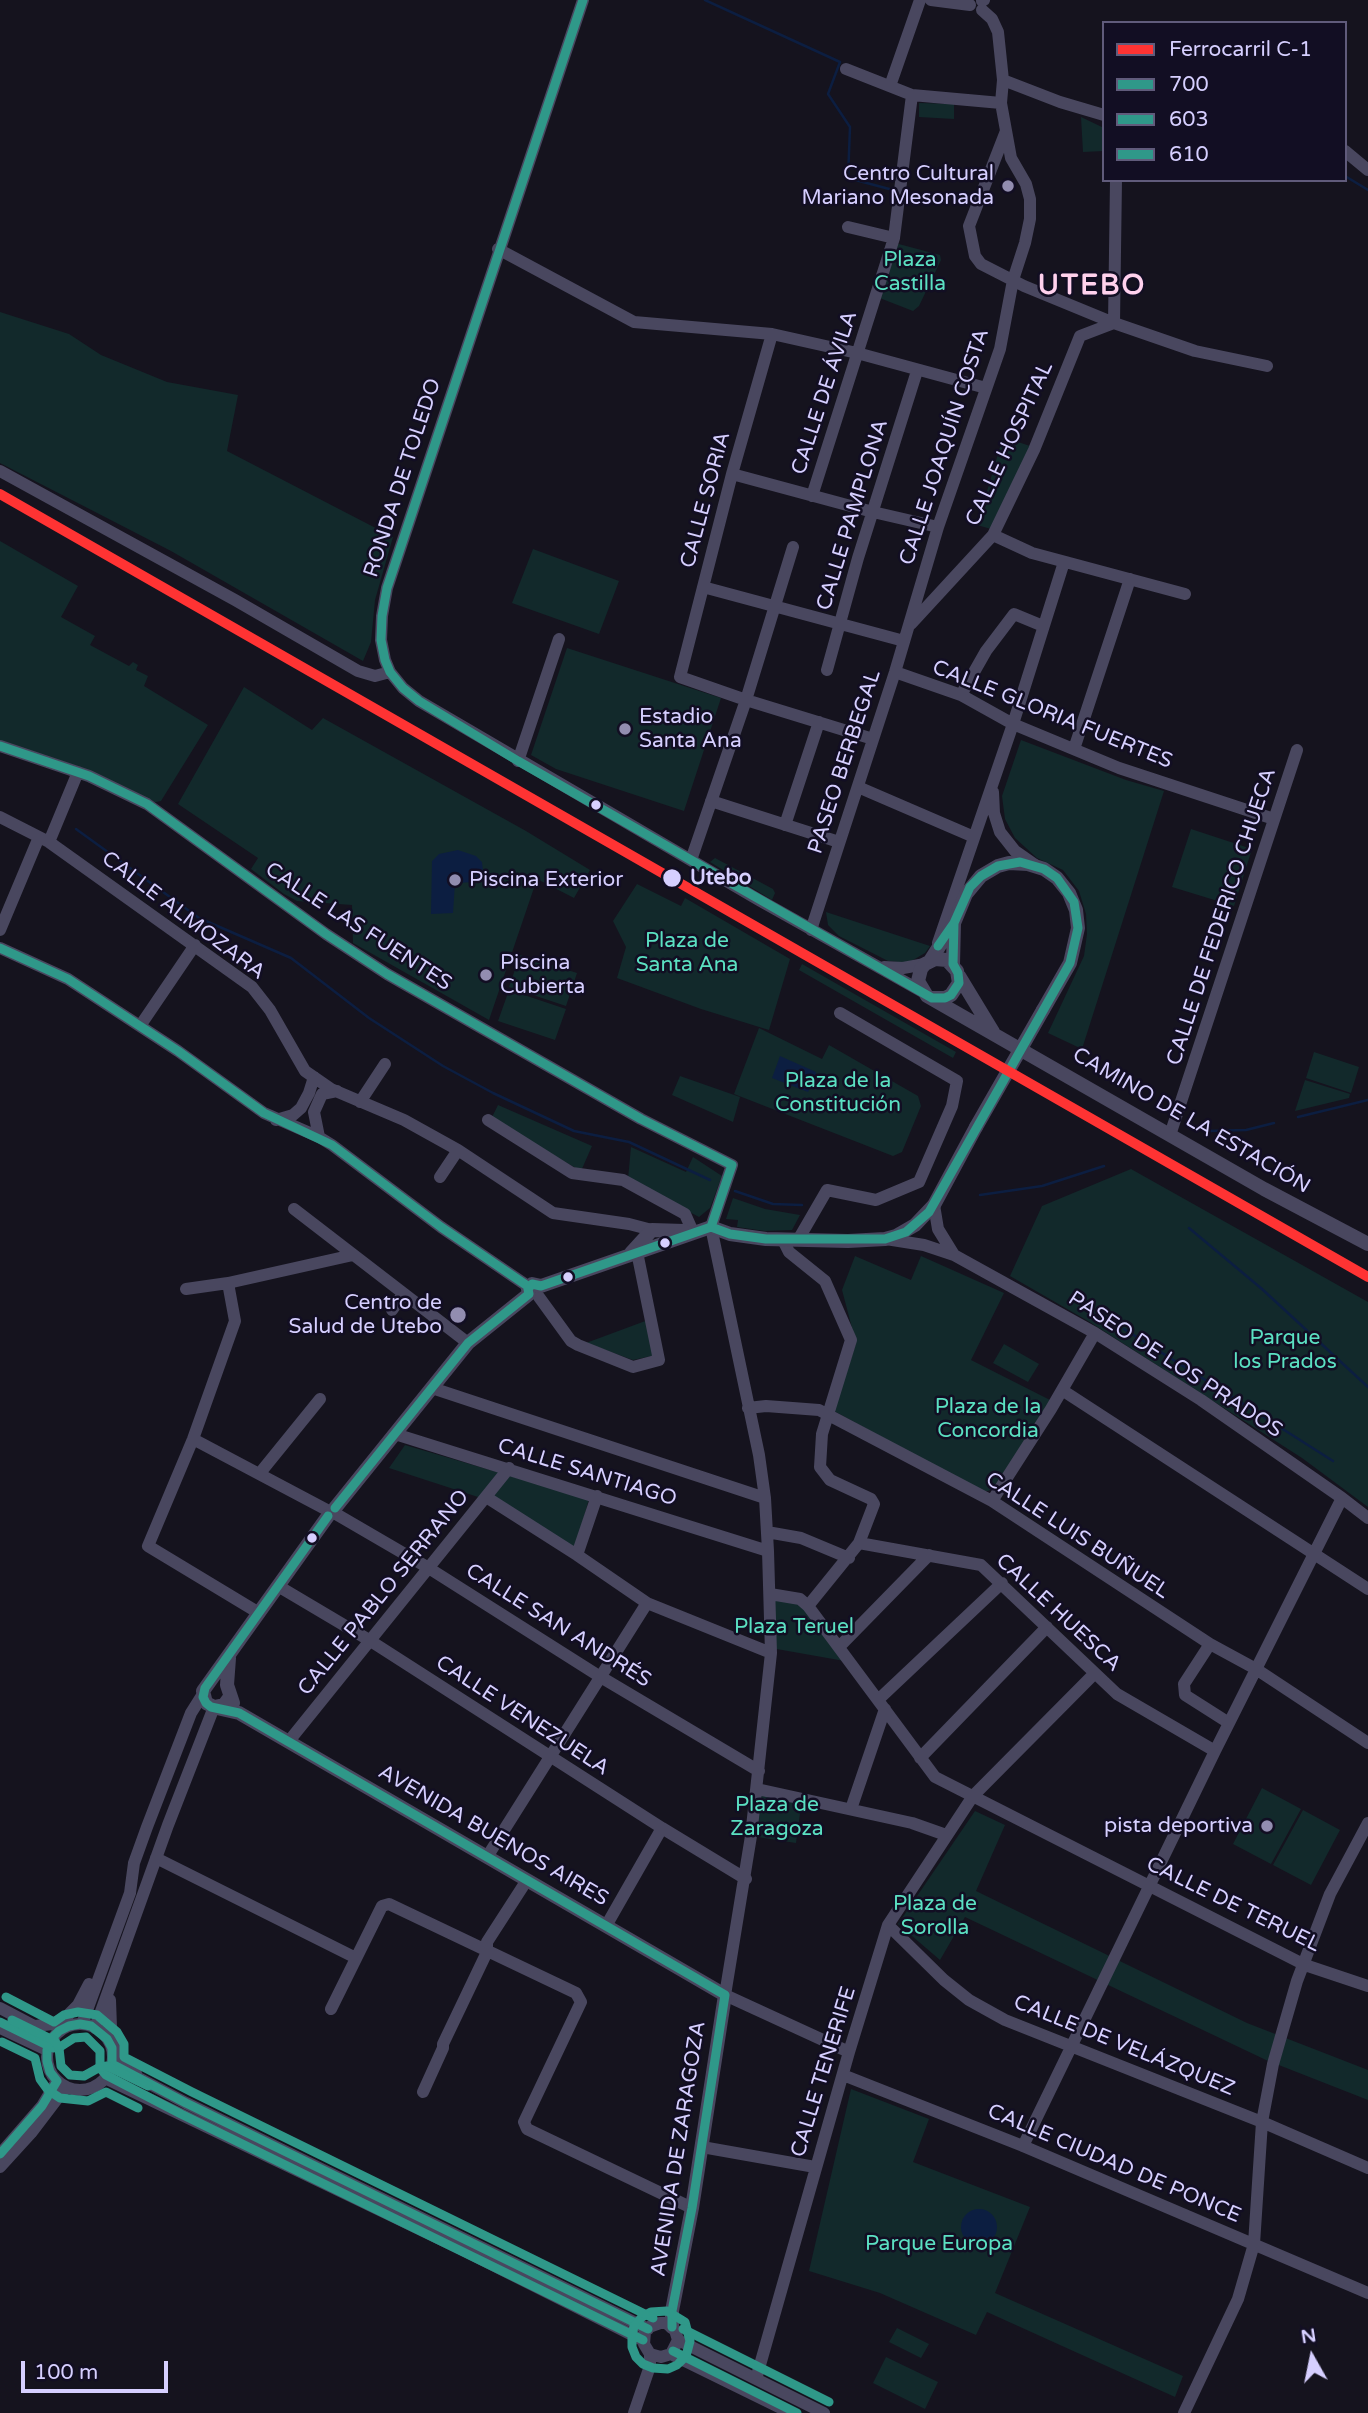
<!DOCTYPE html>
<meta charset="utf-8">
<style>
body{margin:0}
#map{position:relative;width:1368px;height:2413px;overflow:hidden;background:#15131e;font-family:"Varela Round",sans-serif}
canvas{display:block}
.legend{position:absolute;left:1102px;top:21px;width:245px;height:161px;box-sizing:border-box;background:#120e23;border:2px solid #605b7b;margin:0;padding:9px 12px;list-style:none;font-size:21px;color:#d6cfff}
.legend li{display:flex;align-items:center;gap:14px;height:35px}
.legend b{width:35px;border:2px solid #605b7b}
.north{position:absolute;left:1277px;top:2322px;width:70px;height:70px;-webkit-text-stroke:5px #120e23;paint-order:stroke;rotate:351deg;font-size:19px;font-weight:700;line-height:28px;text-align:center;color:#d6cfff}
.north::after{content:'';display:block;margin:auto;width:24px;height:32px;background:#d6cfff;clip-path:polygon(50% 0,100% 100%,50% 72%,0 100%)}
.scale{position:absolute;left:21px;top:2361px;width:147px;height:32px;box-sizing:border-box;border:4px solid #d6cfff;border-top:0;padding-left:9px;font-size:21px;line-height:24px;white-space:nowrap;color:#d6cfff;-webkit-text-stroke:5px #120e23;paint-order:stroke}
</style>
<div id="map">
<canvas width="1368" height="2413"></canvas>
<ul class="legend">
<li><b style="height:9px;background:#f33"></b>Ferrocarril C-1</li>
<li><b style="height:9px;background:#2f9889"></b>700</li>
<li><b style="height:9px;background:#2f9889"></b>603</li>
<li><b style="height:9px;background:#2f9889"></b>610</li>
</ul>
<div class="north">N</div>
<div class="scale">100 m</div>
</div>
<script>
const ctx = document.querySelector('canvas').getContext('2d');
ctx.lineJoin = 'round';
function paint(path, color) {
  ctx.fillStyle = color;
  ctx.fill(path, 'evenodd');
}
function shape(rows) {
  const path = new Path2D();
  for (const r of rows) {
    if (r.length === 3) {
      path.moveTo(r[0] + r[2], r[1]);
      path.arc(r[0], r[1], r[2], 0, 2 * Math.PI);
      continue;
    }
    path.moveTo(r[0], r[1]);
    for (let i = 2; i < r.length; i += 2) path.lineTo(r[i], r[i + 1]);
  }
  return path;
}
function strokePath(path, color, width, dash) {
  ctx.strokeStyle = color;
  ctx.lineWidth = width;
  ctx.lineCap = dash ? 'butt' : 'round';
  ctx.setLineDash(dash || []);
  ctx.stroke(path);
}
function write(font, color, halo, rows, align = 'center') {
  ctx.font = font + ' "Varela Round",sans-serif';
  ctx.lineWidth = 5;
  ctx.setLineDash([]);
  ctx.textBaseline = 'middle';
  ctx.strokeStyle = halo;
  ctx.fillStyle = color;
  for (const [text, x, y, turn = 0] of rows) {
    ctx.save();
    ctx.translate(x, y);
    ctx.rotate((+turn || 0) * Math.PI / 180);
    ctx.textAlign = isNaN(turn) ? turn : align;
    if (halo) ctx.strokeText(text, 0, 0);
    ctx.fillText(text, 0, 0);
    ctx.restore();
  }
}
const green = shape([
 [919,103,954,104,954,119,919,117],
 [1081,117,1104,128,1104,151,1083,152],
 [895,243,940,255,941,260,919,306,913,311,877,297],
 [0,312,69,334,101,355,167,382,238,395,227,451,393,537,375,600,371,642,363,661,171,551,0,463],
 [1003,437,1033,447,991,529,977,525],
 [0,541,78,586,61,617,95,636,90,645,129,666,133,662,138,665,136,670,148,676,144,686,208,725,161,801,147,804,0,750],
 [533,549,619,581,599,634,512,603],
 [567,648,721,698,684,811,556,769,531,755],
 [244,687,312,730,323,718,526,831,590,870,574,898,537,879,489,1020,353,943,352,905,297,901,284,894,251,869,258,858,178,804],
 [1021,740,1126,780,1164,791,1082,1049,1048,1033,1084,956,1087,934,1086,914,1079,891,1063,870,1037,858,1015,838,1005,819,1002,796],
 [1191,829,1252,849,1234,906,1172,887],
 [715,858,773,889,775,893,772,900,710,862],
 [637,884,681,906,685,898,790,959,769,1030,701,1009,617,978,626,947,613,921],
 [826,912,930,946,925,953,908,963,888,961,839,936,828,925],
 [520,955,577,973,566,1006,509,987],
 [802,964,956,1052,953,1058,799,970],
 [509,990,566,1009,555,1040,498,1021],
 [759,1028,822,1059,829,1045,918,1096,921,1106,902,1152,893,1156,734,1094],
 [1314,1052,1359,1067,1351,1093,1306,1078],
 [680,1076,740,1097,733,1122,672,1095],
 [1305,1080,1350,1094,1349,1098,1295,1111],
 [498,1105,592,1146,581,1171,491,1119],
 [631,1147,686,1172,693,1157,722,1176,710,1208,699,1217,628,1179],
 [1131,1169,1368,1302,1368,1507,1302,1458,1088,1321,1010,1276,1042,1206],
 [733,1198,765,1209,800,1215,792,1230,765,1231,737,1227,738,1220,726,1219],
 [855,1256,911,1280,921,1256,1004,1293,971,1360,1052,1401,995,1488,988,1491,981,1491,834,1411,856,1343,842,1290],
 [648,1320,656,1355,633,1360,586,1343],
 [1004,1344,1039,1364,1028,1382,993,1363],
 [405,1445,589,1499,575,1549,478,1497,389,1468],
 [770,1594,800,1599,850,1662,771,1648],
 [1262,1788,1301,1809,1271,1864,1233,1844],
 [757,1789,802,1799,796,1843,751,1836],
 [1303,1810,1340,1830,1311,1885,1273,1865],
 [975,1811,1005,1825,976,1891,1247,2023,1368,2070,1368,2100,1266,2060,965,1917,940,1960,898,1924],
 [851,2089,929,2119,913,2162,1030,2207,995,2293,1183,2376,1175,2397,987,2312,976,2335,880,2293,809,2271],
 [897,2328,929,2344,921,2358,889,2342],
 [886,2357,938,2382,925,2409,873,2383]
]);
const water = shape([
 [458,850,476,856,482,862,483,871,475,882,455,883,453,913,431,914,432,861,439,854],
 [780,1056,816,1072,813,1088,810,1088,808,1092,772,1078],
 [979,2227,18]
]);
const stream = shape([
 [705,0,840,62,828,94,850,127,848,178,893,190],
 [1345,176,1368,190],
 [76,829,199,918,291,958,369,1018,443,1066,493,1093,574,1131,629,1142,710,1180],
 [1298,1117,1368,1100],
 [1209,1131,1246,1130,1274,1123],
 [735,1191,773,1204,802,1205],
 [980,1195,1042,1186,1104,1166],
 [1189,1228,1262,1289,1368,1387],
 [1124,1329,1210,1383],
 [1215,1386,1333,1461]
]);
const minor = shape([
 [583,0,387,588,382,616,381,640,385,660,390,672,403,688,419,701,759,900,923,992],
 [931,0,970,5],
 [982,1,984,0],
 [846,69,912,95,1001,103],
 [1003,80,1060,102,1104,115],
 [890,86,920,0],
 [1006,131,969,226,975,256,981,264,1024,286,1114,323,1195,351,1267,366],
 [1345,151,1368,170],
 [848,227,894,238],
 [498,249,634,322,772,334,857,353,986,388],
 [1114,323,1116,180],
 [772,334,732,474,680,677,746,700,873,739],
 [0,471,235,600,358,671,375,676,390,672],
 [732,474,873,512,938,527],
 [812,496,894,238,912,95],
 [993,535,1032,553,1185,594],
 [703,587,904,641],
 [911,624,993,535,1034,450,1080,336,1114,323],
 [827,670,858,558,917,371],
 [895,672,961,695,1013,724,1119,768,1274,819],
 [961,695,986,651,1014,614,1043,626],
 [0,746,89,776,147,804,326,934,387,974,641,1119,732,1165,711,1227,759,1455,765,1498,768,1551,771,1653,751,1836,725,1995,849,2052],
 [1074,749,1130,579],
 [518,761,559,639],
 [858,787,974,837],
 [993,792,994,813,1000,832,1015,851,1035,865],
 [711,801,839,842],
 [0,817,49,842,252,987,270,1010,305,1071,331,1089,404,1120,458,1150,553,1213,629,1224,652,1230],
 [785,825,819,722],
 [49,842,78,772],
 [691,860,746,700,793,547],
 [0,930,39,837],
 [811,930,895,672,938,527,1000,349,1013,280,1025,243,1030,219,1030,199,1026,184,1011,158,1001,103,1003,80,998,32,992,19,982,10],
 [938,943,1013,724,1064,562],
 [0,948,68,979,178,1051,264,1113,319,1137,332,1145,441,1227,529,1287],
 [884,967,903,968,925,964],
 [140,1026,195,945],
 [360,1102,385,1064],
 [276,1120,293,1115,301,1108,309,1093,314,1077],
 [488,1120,572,1173,623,1180,685,1214,693,1232],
 [1170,1135,1297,750],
 [319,1137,314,1112,322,1094,337,1091],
 [440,1177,458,1150],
 [934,1205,938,1229,954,1255],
 [294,1209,468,1343],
 [886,1239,924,1245,954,1255,1095,1333,1201,1400,1342,1498,1368,1518],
 [783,1240,789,1252,825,1281,851,1340,822,1434,820,1467,830,1480,871,1499,874,1504,859,1543,808,1606],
 [798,1240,827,1190,876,1200,919,1182,952,1106,957,1081,840,1013],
 [228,1283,235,1321,193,1439,148,1546,259,1613],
 [186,1289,228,1283,353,1255],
 [539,1297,571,1341,578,1345,633,1367,659,1360,637,1252],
 [392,1310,403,1294],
 [432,1388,765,1498],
 [1062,1390,1368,1589],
 [748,1408,766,1406,819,1410,992,1501,1210,1644,1256,1669,1368,1743],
 [395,1434,768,1551],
 [193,1439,327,1510],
 [260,1473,320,1399],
 [486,1497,577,1555,647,1603,771,1653],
 [992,1501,1051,1409,1095,1333],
 [336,1514,427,1567,599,1676,759,1771],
 [767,1532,801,1538,849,1558],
 [859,1543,981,1565,1117,1694,1215,1751],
 [577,1555,597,1496],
 [278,1586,369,1640,662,1828,746,1879],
 [770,1594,800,1599,808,1606,935,1777,1305,1965,1368,1986],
 [1210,1644,1184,1684,1185,1695,1229,1723],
 [839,1647,929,1555],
 [879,1699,1002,1583],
 [289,1741,509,1468],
 [920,1758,1047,1627],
 [757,1789,912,1823,946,1835],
 [851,1809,885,1709],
 [487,1857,647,1603],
 [156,1858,356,1958],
 [888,1925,944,1980,969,2000,1005,2020,1262,2122,1368,2168],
 [606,1926,662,1828],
 [110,2000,111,2027,115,2043,124,2060,136,2073],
 [0,2008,40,2029],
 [331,2009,382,1906,389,1904,576,1993,581,2002,524,2122,527,2129,692,2208],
 [82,2024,130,1893,134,1863,147,1827,191,1713,203,1694],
 [80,2057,33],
 [35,2026,53,2024,67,2016,78,2005,89,1984],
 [0,2028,47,2050],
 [95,2028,168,1825,214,1707],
 [112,2064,186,2103,648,2329],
 [843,2075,1023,2146,1368,2293],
 [105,2078,461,2249,644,2341],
 [423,2092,443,2048,443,2044,487,1952,487,1942,527,1880],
 [1023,2146,1215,1751,1342,1498],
 [702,2147,815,2167],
 [0,2154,42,2106,57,2081],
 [0,2167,31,2133,66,2087],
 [678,2340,824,2413],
 [671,2354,678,2340,675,2330,666,2323,660,2323,649,2327,645,2332,644,2344,650,2354,661,2357,671,2354,791,2413],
 [756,2379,849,2052,888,1925,973,1796,1094,1674],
 [634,2413,650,2366,650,2354],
 [1184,2413,1238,2299,1254,2244,1262,2122,1273,2064,1297,1981,1330,1894,1368,1823]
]);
const tertiary = shape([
 [930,961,954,923,966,894,981,876,998,866,1009,863,1028,864,1044,869,1057,878,1069,893,1076,910,1078,928,1070,963,1043,1010],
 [953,964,954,924],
 [959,976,993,1032],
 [932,998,945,998,951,995,959,983,957,971,947,960,935,959,925,964,921,969,918,981,927,996,1264,1189,1368,1244],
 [631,1253,652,1230,684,1231],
 [529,1294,528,1289,532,1284,541,1286,711,1227,730,1234,766,1239,848,1241,885,1239,896,1236,915,1225,934,1205,976,1127],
 [335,1508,468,1343,529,1294],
 [229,1658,227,1685,233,1703],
 [230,1697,224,1705,214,1707,206,1703,203,1691,328,1516],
 [217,1708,239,1713,725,1995,692,2208,672,2311,672,2327]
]);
const tertiaryBridge = shape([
 [976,1127,1043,1010]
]);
const bus1 = shape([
 [583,0,387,588,382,616,381,640,385,660,390,672,403,688,419,701,518,761,932,998,945,998,951,995,959,983,958,973,953,964,954,923],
 [0,746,89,776,147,804,326,934,387,974,641,1119,732,1165,711,1227],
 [0,948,68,979,178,1051,264,1113,332,1145,441,1227,529,1287],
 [711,1227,730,1234,766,1239,885,1239,906,1232,929,1212,1070,963,1078,928,1074,902,1057,878,1044,869,1020,862,998,866,981,876,970,887,954,923,938,946],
 [529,1294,528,1289,532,1284,541,1286,711,1227],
 [335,1508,468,1343,529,1294],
 [328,1516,205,1688,203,1697,206,1703,211,1707,239,1713,725,1995],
 [0,2154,42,2106,57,2081,50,2072,47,2061,47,2050,51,2039,59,2031,69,2026,80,2024,91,2026,107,2039,112,2048,112,2064,186,2103,648,2329],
 [672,2327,672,2311,692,2208,725,1995]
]);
const bus2 = shape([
 [0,2022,53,2048,60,2047,74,2038,86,2037,100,2051,100,2068,106,2075,181,2114,643,2340],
 [2,2042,35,2058,40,2079,48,2090,60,2098,88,2101,106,2092,138,2108],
 [673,2351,797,2413],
 [677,2365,668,2369,653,2368,643,2364,636,2357,632,2347,632,2336,634,2326,642,2317,651,2312,667,2311,685,2322,690,2341,686,2356,679,2363]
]);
const bus3 = shape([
 [6,1997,54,2022,64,2015,78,2012,97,2015,117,2032,124,2044,124,2057,192,2092,653,2318],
 [12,2020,55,2041,59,2048,61,2066,70,2075,84,2076,100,2067,107,2066,148,2086],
 [683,2329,829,2402]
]);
const rail1 = shape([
 [0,494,1368,1277]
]);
const markers = [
 [1008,186,7,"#928db0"],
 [625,729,7,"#928db0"],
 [596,805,6,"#d6cfff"],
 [672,878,10,"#d6cfff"],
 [455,880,7,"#928db0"],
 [486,975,7,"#928db0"],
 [665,1243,6,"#d6cfff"],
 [568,1277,6,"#d6cfff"],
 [458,1315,9,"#928db0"],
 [312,1538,6,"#d6cfff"],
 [1267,1826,7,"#928db0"]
];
const poiNames = [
 ["Centro Cultural",994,174],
 ["Mariano Mesonada",994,198],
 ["Estadio",639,717,"left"],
 ["Santa Ana",639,741,"left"],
 ["Piscina Exterior",469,880,"left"],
 ["Piscina",500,963,"left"],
 ["Cubierta",500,987,"left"],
 ["Centro de",442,1303],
 ["Salud de Utebo",442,1327],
 ["pista deportiva",1253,1826]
];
const parkNames = [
 ["Plaza",910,260],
 ["Castilla",910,284],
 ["Plaza de",687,941],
 ["Santa Ana",687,965],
 ["Plaza de la",838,1081],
 ["Constitución",838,1105],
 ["Parque",1285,1338],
 ["los Prados",1285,1362],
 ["Plaza de la",988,1407],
 ["Concordia",988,1431],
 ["Plaza Teruel",794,1627],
 ["Plaza de",777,1805],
 ["Zaragoza",777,1829],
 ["Plaza de",935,1904],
 ["Sorolla",935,1928],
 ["Parque Europa",939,2244]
];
const streetNames = [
 ["CALLE DE ÁVILA",825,393,-72],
 ["CALLE HOSPITAL",1010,444,-65],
 ["CALLE JOAQUÍN COSTA",945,447,-72],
 ["RONDA DE TOLEDO",403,478,-72],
 ["CALLE SORIA",706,500,-75],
 ["CALLE PAMPLONA",853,515,-73],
 ["CALLE GLORIA FUERTES",1052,715,22],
 ["PASEO BERBEGAL",845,762,-72],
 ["CALLE ALMOZARA",183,916,37],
 ["CALLE DE FEDERICO CHUECA",1222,917,-72],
 ["CALLE LAS FUENTES",358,927,33],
 ["CAMINO DE LA ESTACIÓN",1191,1121,30],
 ["PASEO DE LOS PRADOS",1175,1365,33],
 ["CALLE SANTIAGO",587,1473,17],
 ["CALLE LUIS BUÑUEL",1077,1536,33],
 ["CALLE PABLO SERRANO",384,1593,-51],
 ["CALLE HUESCA",1058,1613,43],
 ["CALLE SAN ANDRÉS",558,1626,32],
 ["CALLE VENEZUELA",522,1716,33],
 ["AVENIDA BUENOS AIRES",493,1836,30],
 ["CALLE DE TERUEL",1233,1905,26],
 ["CALLE DE VELÁZQUEZ",1124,2046,22],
 ["CALLE TENERIFE",824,2072,-73],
 ["AVENIDA DE ZARAGOZA",679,2149,-81],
 ["CALLE CIUDAD DE PONCE",1114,2164,23]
];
const stopNames = [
 ["Utebo",690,878]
];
const districtNames = [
 ["UTEBO",1092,287]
];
paint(green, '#12292b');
paint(water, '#0c1e41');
strokePath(stream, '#0c1e41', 2.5);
strokePath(minor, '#49475f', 12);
strokePath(tertiary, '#49475f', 14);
strokePath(tertiaryBridge, '#49475f', 14);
strokePath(bus1, '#2f9889', 9);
strokePath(bus2, '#2f9889', 9);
strokePath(bus3, '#2f9889', 9);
strokePath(rail1, '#f33', 10);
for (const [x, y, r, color] of markers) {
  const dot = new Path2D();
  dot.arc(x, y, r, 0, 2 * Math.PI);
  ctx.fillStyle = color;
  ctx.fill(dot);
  strokePath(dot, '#120e23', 2.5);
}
write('21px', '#d6cfff', '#120e23', poiNames, 'right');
write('21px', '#5be0c2', '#120e23', parkNames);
write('21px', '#d6cfff', '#120e23', streetNames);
write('bold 21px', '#d6cfff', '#120e23', stopNames, 'left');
ctx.letterSpacing = '2px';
write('bold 28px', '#ffd1ed', '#120e23', districtNames);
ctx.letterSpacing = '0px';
</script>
